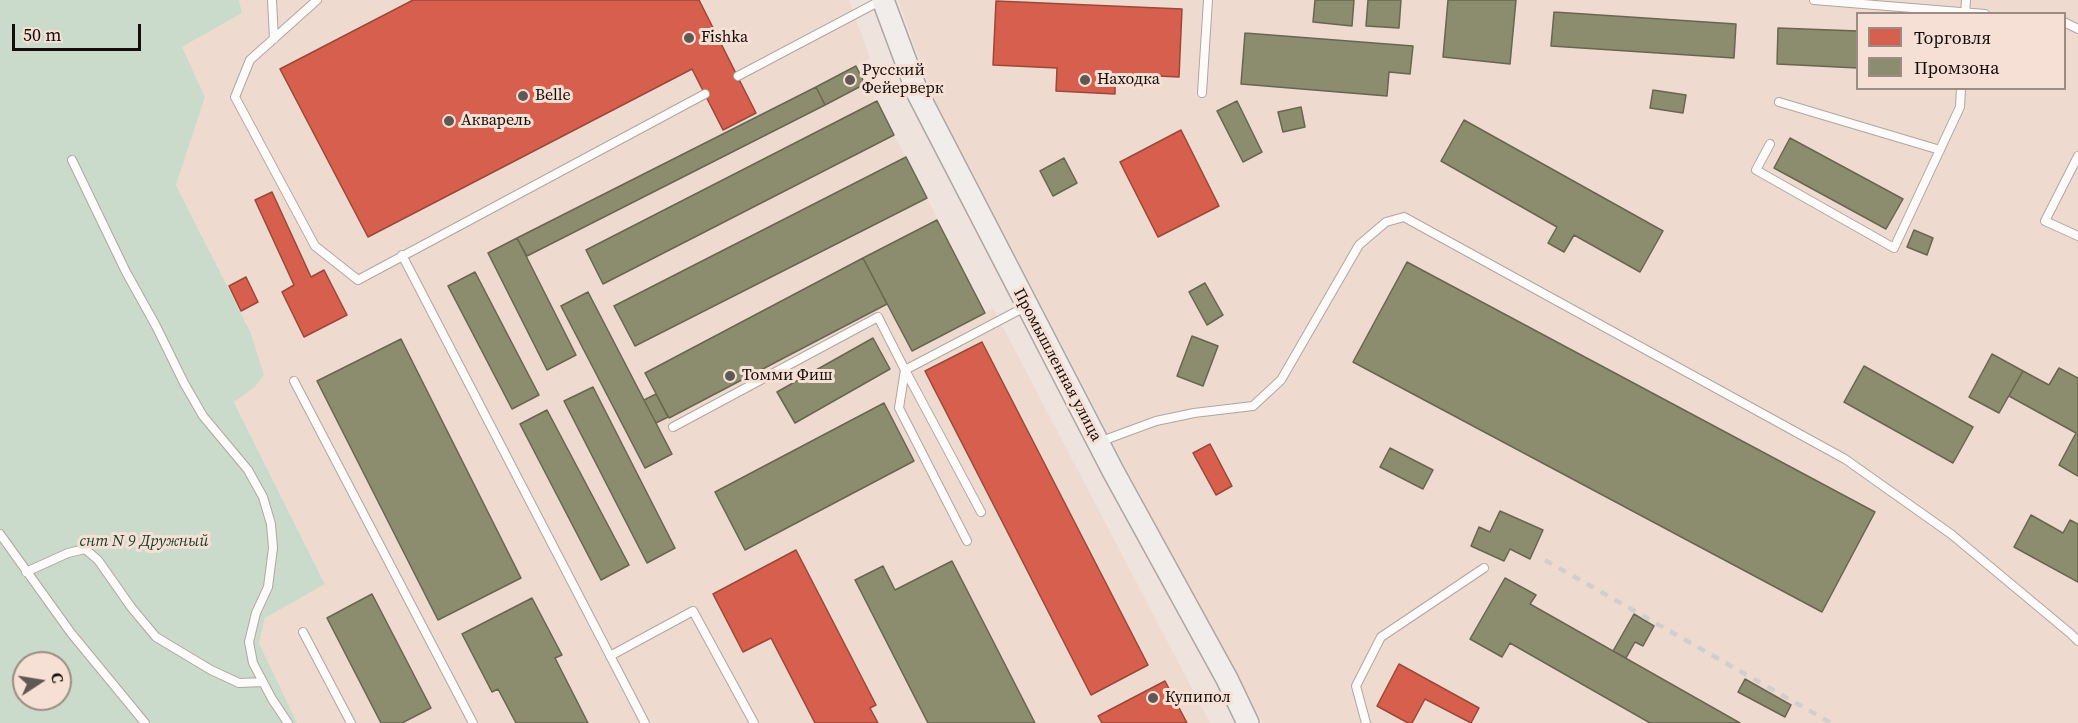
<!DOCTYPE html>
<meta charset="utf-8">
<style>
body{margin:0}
#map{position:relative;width:2078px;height:723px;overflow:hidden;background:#eee3dd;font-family:"Source Serif 4",serif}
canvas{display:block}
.legend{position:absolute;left:1856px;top:12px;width:210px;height:78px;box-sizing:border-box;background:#f6e0d5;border:2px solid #9c8c83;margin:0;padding:8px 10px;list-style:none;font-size:18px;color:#140d09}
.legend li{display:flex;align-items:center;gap:12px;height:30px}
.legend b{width:30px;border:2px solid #9c8c83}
.north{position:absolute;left:12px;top:651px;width:60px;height:60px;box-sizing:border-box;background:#f6e0d5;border:2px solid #9c8c83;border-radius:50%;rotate:78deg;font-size:16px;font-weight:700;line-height:24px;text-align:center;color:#140d09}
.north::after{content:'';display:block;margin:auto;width:21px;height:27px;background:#605853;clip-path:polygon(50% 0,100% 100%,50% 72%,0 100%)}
.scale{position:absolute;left:12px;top:24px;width:129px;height:27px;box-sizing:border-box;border:3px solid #140d09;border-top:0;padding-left:8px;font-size:18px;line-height:21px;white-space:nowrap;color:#140d09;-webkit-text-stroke:4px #f6e0d5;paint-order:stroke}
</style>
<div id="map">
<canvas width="2078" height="723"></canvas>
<ul class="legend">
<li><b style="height:16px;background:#d6604d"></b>Торговля</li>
<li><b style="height:16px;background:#8c8c6e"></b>Промзона</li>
</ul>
<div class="north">С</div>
<div class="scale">50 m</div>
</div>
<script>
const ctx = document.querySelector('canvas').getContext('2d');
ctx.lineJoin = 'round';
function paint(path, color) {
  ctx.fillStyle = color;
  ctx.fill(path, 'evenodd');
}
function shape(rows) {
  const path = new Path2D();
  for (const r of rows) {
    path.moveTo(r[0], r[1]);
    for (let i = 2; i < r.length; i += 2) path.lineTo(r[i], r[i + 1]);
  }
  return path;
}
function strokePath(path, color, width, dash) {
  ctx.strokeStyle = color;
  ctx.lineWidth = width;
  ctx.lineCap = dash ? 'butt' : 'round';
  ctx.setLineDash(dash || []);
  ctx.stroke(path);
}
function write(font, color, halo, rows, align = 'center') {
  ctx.font = font + ' "Source Serif 4",serif';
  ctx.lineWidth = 6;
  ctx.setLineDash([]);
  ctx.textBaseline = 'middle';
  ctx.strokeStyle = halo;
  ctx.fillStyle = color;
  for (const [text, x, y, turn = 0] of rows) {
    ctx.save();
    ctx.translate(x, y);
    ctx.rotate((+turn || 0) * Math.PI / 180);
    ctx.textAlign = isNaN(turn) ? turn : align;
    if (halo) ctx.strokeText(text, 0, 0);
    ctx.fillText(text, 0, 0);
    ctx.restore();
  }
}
const built = shape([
 [239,0,849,0,870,58,856,66,906,157,985,312,993,308,1210,723,297,723,259,643,265,618,325,583,234,401,255,387,264,375,251,332,176,185,205,97,182,47,242,13],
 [898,0,2078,0,2078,723,1263,723,1128,472,933,96],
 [1858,14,2064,14,2064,88,1858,88]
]);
const green = shape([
 [0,0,239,0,242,13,182,47,205,97,176,185,251,333,264,375,255,387,234,402,325,584,265,618,259,643,297,723,0,723],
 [24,663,60,663,60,699,24,699]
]);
const shops = shape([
 [413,0,699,0,756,113,723,130,692,69,368,237,280,69,413,0],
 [996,1,1182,9,1179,77,1115,74,1115,94,1056,91,1057,68,993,65,996,1],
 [1181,130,1219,206,1158,237,1120,162,1181,130],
 [272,192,311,277,324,270,347,315,304,337,282,292,294,285,255,200,272,192],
 [246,277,258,302,241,311,229,286,246,277],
 [982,342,1148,665,1091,695,925,371,982,342],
 [1210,444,1232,486,1216,495,1193,453,1210,444],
 [796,550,876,705,870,708,878,723,815,723,771,638,743,652,713,594,796,550],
 [1399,664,1479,708,1471,723,1425,699,1412,723,1408,723,1377,706,1399,664],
 [1165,681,1187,723,1102,723,1098,716,1165,681]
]);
const industry = shape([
 [1315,0,1354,0,1352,26,1313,22,1315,0],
 [1368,0,1401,0,1399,28,1366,26,1368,0],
 [1448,0,1516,0,1510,64,1443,57,1448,0],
 [1554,12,1736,24,1734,58,1551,46,1554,12],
 [1778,28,1858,31,1858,68,1777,64,1778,28],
 [1245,33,1413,46,1410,74,1389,72,1387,96,1241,84,1245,33],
 [856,66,865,84,825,105,816,87,856,66],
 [816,87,825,105,527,256,517,238,816,87],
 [1653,90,1686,95,1683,113,1650,108,1653,90],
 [877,101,894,135,603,284,586,250,877,101],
 [1237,101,1262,152,1243,162,1217,111,1237,101],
 [1301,107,1305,127,1283,132,1278,112,1301,107],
 [1464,120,1663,231,1640,272,1574,235,1564,252,1548,243,1557,227,1441,161,1464,120],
 [1790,138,1903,199,1886,229,1774,168,1790,138],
 [906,157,927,198,635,346,614,306,906,157],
 [1064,158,1077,183,1053,196,1040,171,1064,158],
 [937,220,985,313,912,351,863,258,937,220],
 [1914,230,1933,238,1927,255,1907,247,1914,230],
 [517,238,576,355,547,370,488,253,517,238],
 [863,258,887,304,669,418,645,373,863,258],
 [1407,262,1875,512,1822,612,1353,362,1407,262],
 [475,272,539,395,512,409,448,286,475,272],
 [1205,283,1223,315,1207,325,1189,292,1205,283],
 [588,292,672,454,645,468,561,306,588,292],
 [1192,336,1218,346,1203,386,1177,376,1192,336],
 [873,338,890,369,795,423,777,392,873,338],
 [401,339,521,578,438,620,317,381,401,339],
 [1992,354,2023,371,1999,413,1969,397,1992,354],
 [1864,366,1973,427,1953,463,1844,402,1864,366],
 [2059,368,2078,378,2078,476,2059,465,2076,433,2009,396,2023,371,2049,385,2059,368],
 [593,387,675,548,647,563,564,401,593,387],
 [656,394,668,417,656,423,644,400,656,394],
 [884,403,914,461,745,550,715,492,884,403],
 [547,410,629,565,601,580,520,424,547,410],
 [1390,448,1433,470,1423,489,1380,467,1390,448],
 [1500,511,1543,530,1530,559,1510,549,1504,561,1471,546,1479,527,1490,532,1500,511],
 [2031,515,2063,533,2070,520,2078,524,2078,582,2014,547,2031,515],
 [952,561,1035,723,928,723,855,580,883,566,895,590,952,561],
 [1505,578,1536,595,1530,604,1740,723,1650,723,1510,643,1502,657,1470,639,1505,578],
 [372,594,431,708,402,723,381,723,327,618,372,594],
 [532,598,562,655,555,658,588,723,516,723,498,689,492,692,462,634,532,598],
 [1634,614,1654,626,1643,646,1635,642,1626,658,1613,651,1634,614],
 [1745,679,1791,705,1785,717,1738,692,1745,679]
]);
const lane = shape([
 [272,0,274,39],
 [317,0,250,60,235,97,315,246,358,280,705,94],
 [1814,0,1985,14],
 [1965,14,1966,0],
 [2064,22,2078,29],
 [738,76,880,1],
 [1202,93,1208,0],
 [1779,102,1940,150],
 [1770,144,1756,170,1894,248,1960,107,1961,88],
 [2078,156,2045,221,2078,236],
 [72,160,126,272,156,326,184,383,203,416,248,470,263,497,271,524,273,548,268,587,256,613,249,642,253,663,272,699,288,723],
 [402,255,645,723],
 [294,381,473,723],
 [673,427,878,317,905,370,899,408,967,541],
 [1099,442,1156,421,1194,413,1253,406,1281,380,1359,245,1386,222,1404,217,1845,459,1951,534,2071,634,2078,641],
 [981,512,905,370,1025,307],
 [0,534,71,633,145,723],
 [26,572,68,553,85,549,98,560,131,607,156,637,211,670,239,683,263,682],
 [303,632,351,723],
 [610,656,693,611,754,723],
 [1366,723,1356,686,1381,637,1484,568]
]);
const secondary = shape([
 [883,0,918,94,1113,471,1227,679,1248,723]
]);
const rail = shape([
 [1545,560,1831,723]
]);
const markers = [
 [689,38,6,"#605853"],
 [850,80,6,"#605853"],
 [1085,80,6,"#605853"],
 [523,96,6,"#605853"],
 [449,121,6,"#605853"],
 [730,376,6,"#605853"],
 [1153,698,6,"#605853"]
];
const poiNames = [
 ["Fishka",701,38],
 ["Русский",862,71],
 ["Фейерверк",862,89],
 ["Находка",1097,80],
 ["Belle",535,96],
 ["Акварель",461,121],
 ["Томми Фиш",742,376],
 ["Купипол",1165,698]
];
const streetNames = [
 ["Промышленная улица",1057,365,62]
];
const parkNames = [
 ["снт N 9 Дружный",144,542]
];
paint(built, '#efdacf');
paint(green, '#cbdbcb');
paint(shops, '#d6604d');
strokePath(shops, '#9c4739', 1.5);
paint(industry, '#8c8c6e');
strokePath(industry, '#686650', 1.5);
strokePath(lane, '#afa6a2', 10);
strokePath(secondary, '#afa6a2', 24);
strokePath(lane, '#fcfbfa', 8);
strokePath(secondary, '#f0edea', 21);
strokePath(rail, '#d1cfcd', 4.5, [8, 8]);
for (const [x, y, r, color] of markers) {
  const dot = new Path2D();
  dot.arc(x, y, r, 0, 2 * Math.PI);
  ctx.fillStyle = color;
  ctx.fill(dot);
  strokePath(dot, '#f6e0d5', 2);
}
write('16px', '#140d09', '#f6e0d5', poiNames, 'left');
write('16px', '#140d09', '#f6e0d5', streetNames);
write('italic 16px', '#143e27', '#f6e0d5', parkNames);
</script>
